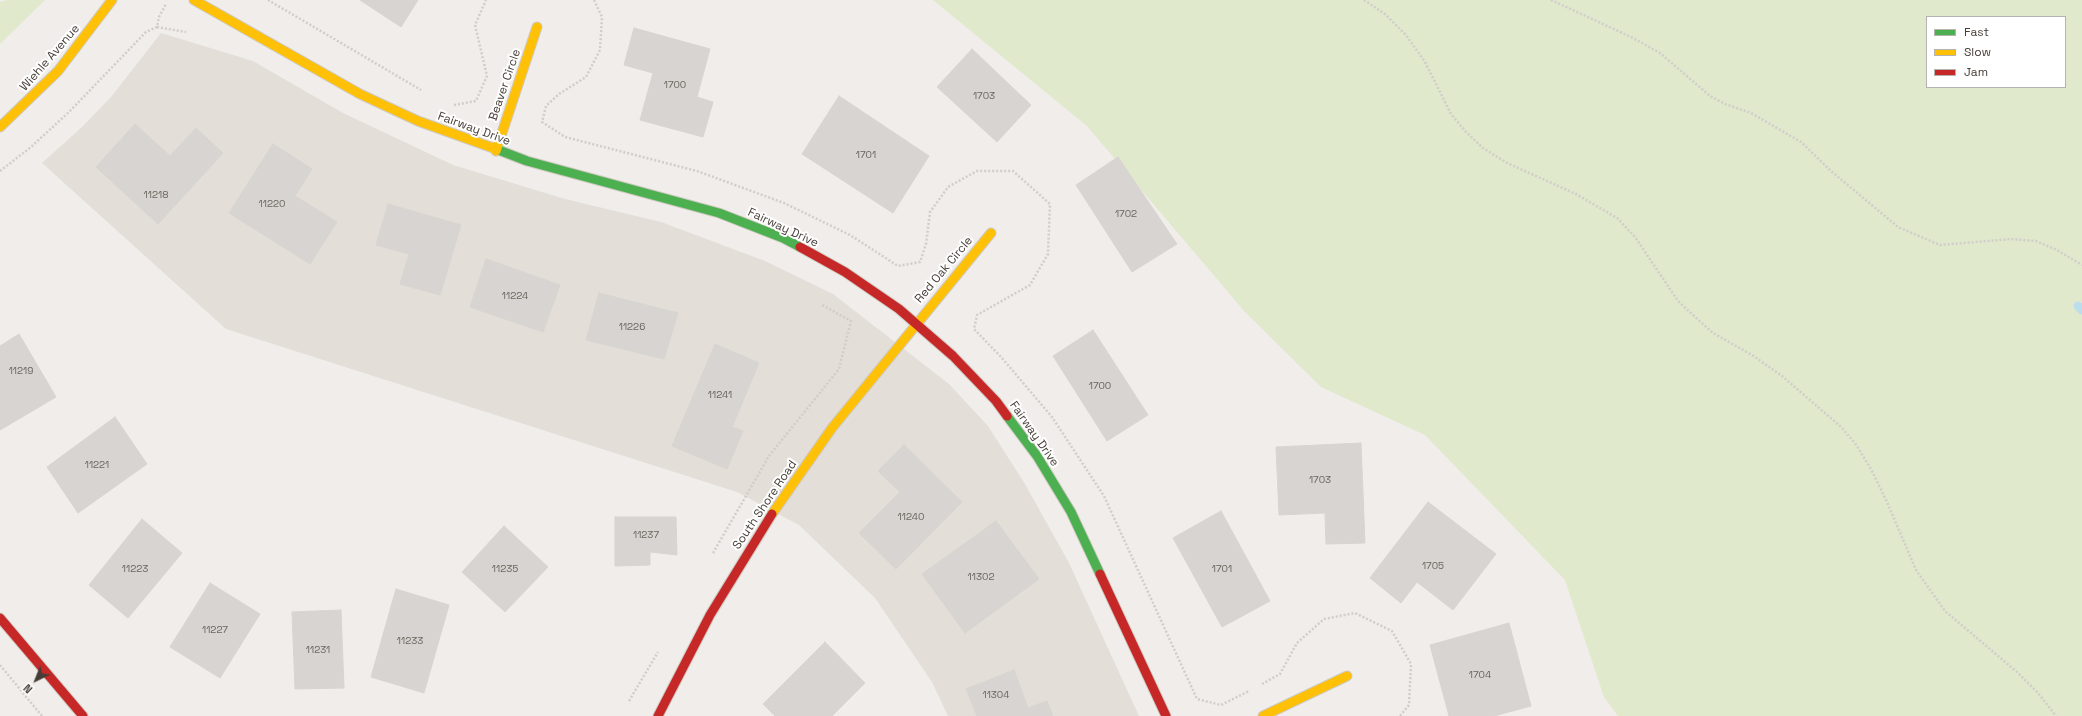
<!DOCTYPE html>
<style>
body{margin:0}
#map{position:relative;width:2082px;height:716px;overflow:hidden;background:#f0edea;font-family:"Space Grotesk",sans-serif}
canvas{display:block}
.legend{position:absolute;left:1926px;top:16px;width:140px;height:72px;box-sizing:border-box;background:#fff;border:1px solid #b5b2af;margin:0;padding:5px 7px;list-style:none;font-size:12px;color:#453e36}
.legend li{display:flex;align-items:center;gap:8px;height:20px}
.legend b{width:20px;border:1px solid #b5b2af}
.north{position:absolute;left:16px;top:660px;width:40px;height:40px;-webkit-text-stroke:3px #fff;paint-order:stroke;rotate:223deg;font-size:11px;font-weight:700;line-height:16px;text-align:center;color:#453e36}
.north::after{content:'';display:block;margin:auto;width:14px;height:18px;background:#453e36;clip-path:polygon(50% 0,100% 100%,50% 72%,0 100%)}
</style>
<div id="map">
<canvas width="2082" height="716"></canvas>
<ul class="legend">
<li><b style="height:5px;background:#4caf50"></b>Fast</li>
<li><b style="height:5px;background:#ffc107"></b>Slow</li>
<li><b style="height:5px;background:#c62828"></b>Jam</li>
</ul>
<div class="north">N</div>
</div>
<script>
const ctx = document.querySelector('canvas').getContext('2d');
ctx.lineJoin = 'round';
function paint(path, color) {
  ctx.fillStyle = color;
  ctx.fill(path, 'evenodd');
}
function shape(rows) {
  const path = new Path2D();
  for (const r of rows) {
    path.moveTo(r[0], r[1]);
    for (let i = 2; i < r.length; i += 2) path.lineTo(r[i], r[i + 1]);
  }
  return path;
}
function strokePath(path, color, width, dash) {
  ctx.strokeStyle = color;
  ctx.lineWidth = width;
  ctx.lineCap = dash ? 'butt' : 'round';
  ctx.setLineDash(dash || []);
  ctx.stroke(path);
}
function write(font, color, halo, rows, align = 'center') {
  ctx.font = font + ' "Space Grotesk",sans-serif';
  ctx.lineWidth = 4;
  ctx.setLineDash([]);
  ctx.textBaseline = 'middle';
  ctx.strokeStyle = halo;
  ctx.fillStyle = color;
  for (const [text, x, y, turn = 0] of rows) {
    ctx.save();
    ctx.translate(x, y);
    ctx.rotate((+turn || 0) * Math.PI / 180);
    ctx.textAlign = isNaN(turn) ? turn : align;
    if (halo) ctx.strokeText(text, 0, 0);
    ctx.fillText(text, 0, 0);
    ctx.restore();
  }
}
const residential = shape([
 [161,33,253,61,343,113,453,165,565,199,661,222,765,261,833,294,949,384,988,426,1025,484,1069,563,1139,716,948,716,932,682,875,598,799,525,737,492,226,329,42,163,82,127,111,97]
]);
const green = shape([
 [7,0,45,0,0,44,0,2],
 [933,0,2082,0,2082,716,1618,716,1604,697,1565,580,1425,435,1321,387,1245,312,1087,126],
 [1927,17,2065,17,2065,87,1927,87]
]);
const stream = shape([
 [2078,306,2082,310]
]);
const building = shape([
 [360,0,418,0,401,27,360,0],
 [634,28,710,49,697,97,713,102,703,137,640,120,653,73,624,65,634,28],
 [972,49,1031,105,997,142,937,87,972,49],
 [839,96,929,156,893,213,802,154,839,96],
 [135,124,170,156,196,128,223,153,158,224,96,167,135,124],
 [273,144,312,169,295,196,337,222,310,264,229,213,273,144],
 [1118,157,1177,244,1132,272,1076,185,1118,157],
 [388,204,461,225,440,295,400,284,409,254,376,245,388,204],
 [486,259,560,285,543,332,470,307,486,259],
 [599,293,678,313,664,359,586,340,599,293],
 [1093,330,1148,415,1107,441,1053,356,1093,330],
 [19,334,56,397,0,430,0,346,19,334],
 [715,344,759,363,732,427,743,431,727,469,672,446,715,344],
 [115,417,147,464,78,513,47,467,115,417],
 [1361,443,1365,543,1326,544,1325,513,1279,515,1276,447,1361,443],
 [904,445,962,502,896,569,859,533,900,492,878,471,904,445],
 [1428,502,1496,554,1453,610,1417,582,1401,603,1370,578,1428,502],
 [1221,511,1270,601,1222,627,1173,538,1221,511],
 [615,517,676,517,677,555,650,552,650,565,615,566,615,517],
 [142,519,182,553,128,618,89,585,142,519],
 [996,521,1039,579,965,633,922,574,996,521],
 [504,526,548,567,505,612,462,572,504,526],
 [210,583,260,614,220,678,170,647,210,583],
 [396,589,449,605,424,693,371,677,396,589],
 [341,610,344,688,295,689,292,612,341,610],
 [1509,623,1531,706,1494,716,1449,716,1430,645,1509,623],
 [825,642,865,683,832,716,775,716,763,704,825,642],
 [1014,670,1028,708,1047,701,1053,716,977,716,966,689,1014,670]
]);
const path = shape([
 [268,0,421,90],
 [594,0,602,17,600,50,586,77,559,94,546,106,542,122,565,137,697,171,784,203,850,235,898,266,920,262,926,244,930,212,948,187,977,171,1013,171,1050,204,1048,254,1030,285,977,315,974,329,1002,358,1052,417,1104,496,1197,699,1221,705,1249,691],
 [1364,0,1385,14,1406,35,1425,62,1451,114,1466,132,1483,148,1507,163,1576,194,1617,218,1635,237,1678,301,1693,315,1713,333,1752,355,1782,376,1840,426,1855,443,1871,469,1887,502,1916,570,1945,611,2017,672,2038,693,2056,716],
 [1551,0,1631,37,1660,53,1710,96,1725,104,1751,113,1801,142,1831,171,1898,227,1940,245,2011,239,2036,241,2057,250,2082,265],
 [157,27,186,32],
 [454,105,476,101,487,76,475,25,486,0],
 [0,171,31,147,69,112,146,32,157,27,159,17,166,4],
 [713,553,769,456,839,369,851,321,822,305],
 [0,665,42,716],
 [1262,684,1280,674,1297,643,1324,619,1355,613,1392,631,1411,664,1409,705,1400,716],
 [629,701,658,652]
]);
const fast = shape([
 [496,149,527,161,719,213,783,238,800,247],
 [1007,416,1037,456,1071,512,1100,574]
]);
const slow = shape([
 [194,0,360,94,418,121,496,149],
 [0,127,58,71,112,0],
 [496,151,537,27],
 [772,514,832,428,991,233],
 [1263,716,1347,676]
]);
const jam = shape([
 [800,247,845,272,899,309,953,356,996,401,1007,416],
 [1100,574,1166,716],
 [0,618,83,716],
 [658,716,710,615,772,514]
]);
const numberNames = [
 ["1700",675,85],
 ["1703",984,96],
 ["1701",866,155],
 ["11218",156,195],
 ["11220",272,204],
 ["1702",1126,214],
 ["11224",515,296],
 ["11226",632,327],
 ["11219",21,371],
 ["1700",1100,386],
 ["11241",720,395],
 ["11221",97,465],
 ["1703",1320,480],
 ["11240",911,517],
 ["11237",646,535],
 ["1705",1433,566],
 ["11223",135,569],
 ["11235",505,569],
 ["1701",1222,569],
 ["11302",981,577],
 ["11227",215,630],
 ["11233",410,641],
 ["11231",318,650],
 ["1704",1480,675],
 ["11304",996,695]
];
const streetNames = [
 ["Wiehle Avenue",50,58,-49],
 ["Beaver Circle",505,85,-71],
 ["Fairway Drive",474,129,20],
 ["Fairway Drive",783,228,25],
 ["Red Oak Circle",944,270,-50],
 ["Fairway Drive",1034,434,55],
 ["South Shore Road",765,505,-56]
];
paint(residential, '#e3ded7');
paint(green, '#e0e9cb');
strokePath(stream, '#bcdeec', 9);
paint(building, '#d8d4d1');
strokePath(building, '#d8d4d0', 1);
strokePath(fast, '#cec9c1', 11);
strokePath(slow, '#cec9c1', 11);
strokePath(jam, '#cec9c1', 11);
strokePath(path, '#d0cdcb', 2.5, [2, 2]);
strokePath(fast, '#4caf50', 9);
strokePath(slow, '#ffc107', 9);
strokePath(jam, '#c62828', 9);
write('10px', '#6b655e', null, numberNames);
write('12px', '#453e36', '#fff', streetNames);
</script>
